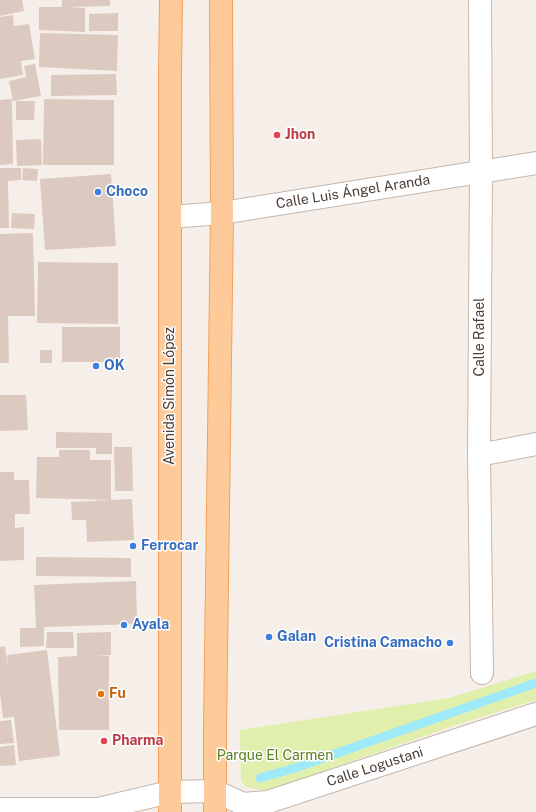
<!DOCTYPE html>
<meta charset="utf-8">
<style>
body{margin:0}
canvas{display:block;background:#f6efe9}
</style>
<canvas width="536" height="812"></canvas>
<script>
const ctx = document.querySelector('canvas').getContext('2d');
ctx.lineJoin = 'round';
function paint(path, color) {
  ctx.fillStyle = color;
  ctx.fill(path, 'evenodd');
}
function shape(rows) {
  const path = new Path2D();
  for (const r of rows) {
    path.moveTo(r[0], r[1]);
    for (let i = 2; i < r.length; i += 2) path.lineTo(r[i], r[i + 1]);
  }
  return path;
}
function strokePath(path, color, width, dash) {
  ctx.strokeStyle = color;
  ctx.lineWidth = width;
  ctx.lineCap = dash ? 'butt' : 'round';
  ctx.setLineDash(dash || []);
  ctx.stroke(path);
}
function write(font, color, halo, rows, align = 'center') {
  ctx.font = font + ' "Public Sans",sans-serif';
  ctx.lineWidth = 3;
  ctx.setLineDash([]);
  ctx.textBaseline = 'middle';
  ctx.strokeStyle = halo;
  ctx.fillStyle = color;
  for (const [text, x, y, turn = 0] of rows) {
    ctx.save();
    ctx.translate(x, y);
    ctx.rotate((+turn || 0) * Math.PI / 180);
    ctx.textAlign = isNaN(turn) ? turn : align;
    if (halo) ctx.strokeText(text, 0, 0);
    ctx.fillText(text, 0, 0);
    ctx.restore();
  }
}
const green = shape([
 [536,671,536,700,459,724,266,791,246,787,241,781,240,730,449,698]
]);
const stream = shape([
 [260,778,295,768,536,683]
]);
const building = shape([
 [0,0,22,0,24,11,0,16],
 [62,0,110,0,110,6,67,7,85,8,85,32,39,30,39,7,62,7],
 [118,13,118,31,89,31,89,14],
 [13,15,14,26,29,24,35,59,21,61,23,75,0,79,0,17],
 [40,33,118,35,117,71,39,67],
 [35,64,41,96,13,101,9,81,26,77,24,66],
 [116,74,117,95,51,96,51,75],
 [12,99,13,164,0,165,0,100],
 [44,99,114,100,114,165,43,165],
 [16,101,35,101,34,120,16,120],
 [41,139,42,165,17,166,16,140],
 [0,168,21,168,21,180,8,181,9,228,0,228],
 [23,168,38,169,37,181,22,180],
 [111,174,116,246,45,250,40,179],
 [12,213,35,214,34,229,11,228],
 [33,233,35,316,8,316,9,363,0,363,0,234],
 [38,262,118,263,118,324,37,323],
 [62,327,120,327,120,362,62,362],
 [40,350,52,350,52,363,40,363],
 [0,395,26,395,28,430,0,431],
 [56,432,112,433,112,454,96,454,96,448,56,448],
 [114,447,132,447,133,491,115,491],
 [59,450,90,450,90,460,111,460,111,500,36,498,37,457,59,457],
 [0,472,14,472,14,480,29,480,30,514,15,514,15,528,24,527,24,560,0,561],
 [132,499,134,540,87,542,86,520,72,520,71,502],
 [36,557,131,558,131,577,36,576],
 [136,581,137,624,44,627,44,646,20,647,20,628,36,628,34,585],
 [47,632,73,632,74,648,46,648],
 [111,632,111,655,96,656,109,656,109,730,59,730,58,657,77,656,77,633],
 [5,646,8,668,7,655,47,650,60,756,19,761,14,717,3,718,0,694,0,647],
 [11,720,14,743,0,744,0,721],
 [14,745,16,765,0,766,0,747]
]);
const street = shape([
 [480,0,481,172,479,455,482,673],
 [170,217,222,213,536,163],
 [479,455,536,444],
 [0,809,98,809,170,792,215,791,243,804,268,802,536,714]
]);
const primary = shape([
 [170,812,170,73,171,0],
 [215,812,215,730,222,213,221,0]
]);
const markers = [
 [277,135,4,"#e0444e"],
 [98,192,4,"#3f7fe0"],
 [96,366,4,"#3f7fe0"],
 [133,546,4,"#3f7fe0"],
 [124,625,4,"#3f7fe0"],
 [269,637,4,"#3f7fe0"],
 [450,643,4,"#3f7fe0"],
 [101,694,4,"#e8710a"],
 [104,741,4,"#e0444e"]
];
const healthNames = [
 ["Jhon",285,135],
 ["Pharma",112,741]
];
const shopNames = [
 ["Choco",106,192],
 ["OK",104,366],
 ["Ferrocar",141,546],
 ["Ayala",132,625],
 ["Galan",277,637],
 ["Cristina Camacho",442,643,"right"]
];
const streetNames = [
 ["Calle Luis Ángel Aranda",353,192,-9],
 ["Calle Rafael",480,337,-90],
 ["Avenida Simón López",170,396,-90],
 ["Calle Logustani",375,767,-18]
];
const foodNames = [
 ["Fu",109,694]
];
const parkNames = [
 ["Parque El Carmen",275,756]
];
paint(green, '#e1efad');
strokePath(stream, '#9feaf9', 9);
paint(building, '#dccac0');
strokePath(street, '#c6b7ad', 24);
strokePath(primary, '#f2a15b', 24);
strokePath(street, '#fff', 22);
strokePath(primary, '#ffca99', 22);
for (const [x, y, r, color] of markers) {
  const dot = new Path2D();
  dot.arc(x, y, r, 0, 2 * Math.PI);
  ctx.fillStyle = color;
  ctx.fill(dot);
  strokePath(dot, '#fff', 1.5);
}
write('bold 14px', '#be3a42', '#fff', healthNames, 'left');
write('bold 14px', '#366cbe', '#fff', shopNames, 'left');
write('14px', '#4b3e36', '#fff', streetNames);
write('bold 14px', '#c56008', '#fff', foodNames, 'left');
write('14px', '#5b7f20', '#fff', parkNames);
</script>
